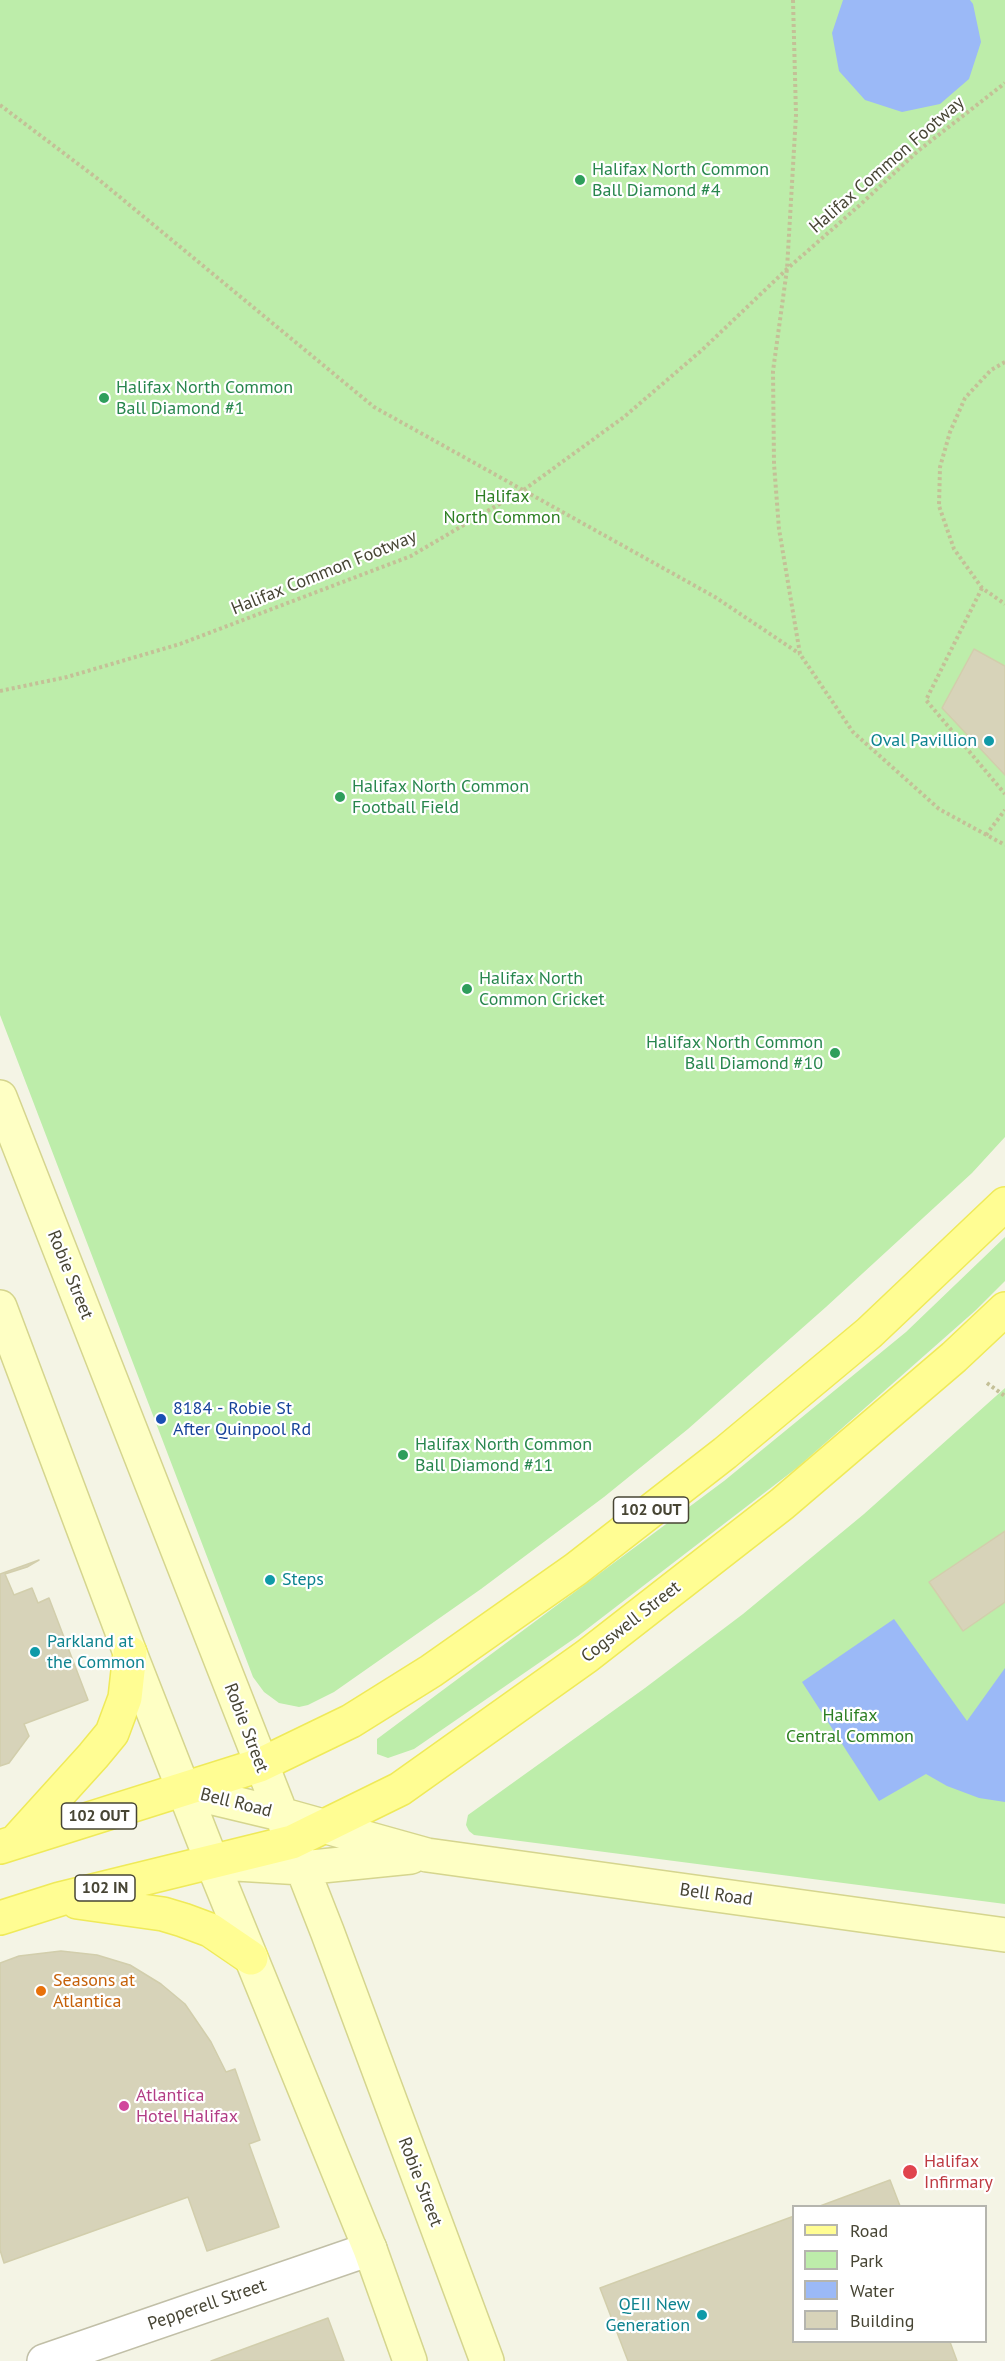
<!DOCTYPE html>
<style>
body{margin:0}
#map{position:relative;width:1005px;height:2361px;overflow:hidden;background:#f4f4e5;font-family:"PT Sans",sans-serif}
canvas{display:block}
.legend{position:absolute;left:792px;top:2205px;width:195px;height:138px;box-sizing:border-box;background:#fff;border:2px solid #b5b5ae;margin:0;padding:8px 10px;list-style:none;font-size:18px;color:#474534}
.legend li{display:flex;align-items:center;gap:12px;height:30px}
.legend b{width:30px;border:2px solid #b5b5ae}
</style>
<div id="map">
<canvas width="1005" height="2361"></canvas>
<ul class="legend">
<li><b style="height:8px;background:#fffd93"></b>Road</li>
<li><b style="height:16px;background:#bdedaa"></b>Park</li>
<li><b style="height:16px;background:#9bb9f7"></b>Water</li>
<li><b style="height:16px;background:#d7d3b9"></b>Building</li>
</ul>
</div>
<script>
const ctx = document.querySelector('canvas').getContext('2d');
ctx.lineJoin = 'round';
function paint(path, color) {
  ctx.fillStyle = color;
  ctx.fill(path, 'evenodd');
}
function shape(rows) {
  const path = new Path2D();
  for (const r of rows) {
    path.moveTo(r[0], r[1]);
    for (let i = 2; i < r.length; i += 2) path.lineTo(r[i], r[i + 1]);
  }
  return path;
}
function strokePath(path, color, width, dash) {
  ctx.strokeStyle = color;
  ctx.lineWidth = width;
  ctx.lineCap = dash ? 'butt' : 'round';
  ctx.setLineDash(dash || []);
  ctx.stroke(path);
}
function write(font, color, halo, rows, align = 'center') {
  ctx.font = font + ' "PT Sans",sans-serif';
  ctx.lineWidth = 4.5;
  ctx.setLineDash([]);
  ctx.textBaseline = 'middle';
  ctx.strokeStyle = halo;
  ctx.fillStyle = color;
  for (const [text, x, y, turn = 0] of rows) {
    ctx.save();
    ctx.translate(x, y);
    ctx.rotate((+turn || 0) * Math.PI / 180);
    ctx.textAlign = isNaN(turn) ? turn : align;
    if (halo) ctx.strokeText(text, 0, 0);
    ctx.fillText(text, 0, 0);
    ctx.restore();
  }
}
const green = shape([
 [0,0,1005,0,1005,1137,972,1173,826,1307,688,1429,604,1497,481,1589,334,1692,308,1705,299,1707,279,1703,264,1692,253,1677,0,1015],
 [1005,1237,1005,1281,976,1310,798,1467,578,1636,414,1749,388,1758,377,1754,377,1739,724,1481,906,1332],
 [1005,1388,1005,1904,474,1835,469,1831,466,1825,468,1815,645,1688,743,1614,864,1514]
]);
const water = shape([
 [843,0,970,0,973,4,981,42,969,79,940,104,902,112,865,100,839,71,832,33],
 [894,1619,967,1721,1005,1668,1005,1802,979,1798,947,1786,926,1774,879,1801,802,1682]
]);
const building = shape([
 [974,649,1005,666,1005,775,942,708,974,649],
 [1005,1531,1005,1602,963,1631,929,1582,1005,1531],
 [39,1560,27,1567,5,1574,14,1595,32,1588,38,1603,49,1598,88,1700,24,1724,29,1736,9,1763,0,1766,0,1574,39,1560],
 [61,1951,97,1955,130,1965,161,1984,185,2004,211,2042,226,2072,235,2069,260,2140,249,2144,279,2227,207,2251,188,2197,4,2263,0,2250,0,1963,19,1956,61,1951],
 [890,2180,900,2206,820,2206,890,2180],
 [794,2216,794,2342,950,2342,957,2361,628,2361,600,2288,794,2216],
 [328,2318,344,2361,211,2361,328,2318]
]);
const path = shape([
 [793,0,796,115,787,269,773,371,774,464,779,529,800,654,853,732,939,809,1005,845],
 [0,105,98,179,374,407,715,597,800,654],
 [1005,362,991,370,965,398,950,432,940,467,939,506,954,549,982,588,1005,604],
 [982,588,926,700,1005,794],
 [0,691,67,677,180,644,411,556,525,489,624,417,702,350,787,269,861,204,918,151,1005,83],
 [986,835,1005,810],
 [987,1383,1005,1396]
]);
const street = shape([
 [44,2361,370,2249]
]);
const secondary = shape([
 [0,1097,327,1931,487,2361],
 [0,1307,130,1653,212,1862,370,2249,410,2361],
 [184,1791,280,1814,427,1855,1005,1935],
 [220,1863,302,1868,411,1857]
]);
const primary = shape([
 [16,1841,93,1756,112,1733,125,1698,130,1653],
 [0,1847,260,1765,351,1721,431,1671,576,1569,725,1453,869,1333,1005,1204],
 [77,1902,163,1914,183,1920,210,1930,251,1958],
 [0,1918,60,1899,292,1842,400,1789,587,1656,782,1504,954,1357,1005,1309]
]);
const markers = [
 [580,180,6,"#2e9e5b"],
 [104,398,6,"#2e9e5b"],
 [989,741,6,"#0f9aa8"],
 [340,797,6,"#2e9e5b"],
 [467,989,6,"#2e9e5b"],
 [835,1053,6,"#2e9e5b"],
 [161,1419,6,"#1a4fb4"],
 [403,1455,6,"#2e9e5b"],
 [270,1580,6,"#0f9aa8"],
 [35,1652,6,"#0f9aa8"],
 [41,1991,6,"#e8710a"],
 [124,2106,6,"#d1479c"],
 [910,2172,8,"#e0444e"],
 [702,2315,6,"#0f9aa8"]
];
const shields = [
 [651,1510,75],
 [99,1816,75],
 [105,1888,60]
];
const shieldNames = [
 ["102 OUT",651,1510],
 ["102 OUT",99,1816],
 ["102 IN",105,1888]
];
const streetNames = [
 ["Halifax Common Footway",887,165,-41],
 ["Halifax Common Footway",324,573,-22],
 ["Robie Street",70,1275,68],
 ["Cogswell Street",631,1622,-38],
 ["Robie Street",246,1728,69],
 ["Bell Road",236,1803,14],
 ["Bell Road",716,1895,8],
 ["Robie Street",420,2182,69],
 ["Pepperell Street",207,2305,-19]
];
const leisureNames = [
 ["Halifax North Common",592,170],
 ["Ball Diamond #4",592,191],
 ["Halifax North Common",116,388],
 ["Ball Diamond #1",116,409],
 ["Halifax North Common",352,787],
 ["Football Field",352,808],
 ["Halifax North",479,979],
 ["Common Cricket",479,1000],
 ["Halifax North Common",823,1043,"right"],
 ["Ball Diamond #10",823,1064,"right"],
 ["Halifax North Common",415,1445],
 ["Ball Diamond #11",415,1466]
];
const parkNames = [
 ["Halifax",502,497],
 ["North Common",502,518],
 ["Halifax",850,1716],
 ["Central Common",850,1737]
];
const cultureNames = [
 ["Oval Pavillion",977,741],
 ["Steps",282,1580,"left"],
 ["Parkland at",47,1642,"left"],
 ["the Common",47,1663,"left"],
 ["QEII New",690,2305],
 ["Generation",690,2326]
];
const transitNames = [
 ["8184 - Robie St",173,1409],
 ["After Quinpool Rd",173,1430]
];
const foodNames = [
 ["Seasons at",53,1981],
 ["Atlantica",53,2002]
];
const hotelNames = [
 ["Atlantica",136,2096],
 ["Hotel Halifax",136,2117]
];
const healthNames = [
 ["Halifax",924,2162],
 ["Infirmary",924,2183]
];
paint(green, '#bdedaa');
paint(water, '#9bb9f7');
paint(building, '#d7d3b9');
strokePath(building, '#d2ceac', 1.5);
strokePath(street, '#c1bfa7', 36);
strokePath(secondary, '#d5d58e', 36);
strokePath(primary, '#efea59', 36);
strokePath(path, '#c4c097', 4, [3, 3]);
strokePath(street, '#fff', 33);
strokePath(secondary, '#feffc4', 33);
strokePath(primary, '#fffd93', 33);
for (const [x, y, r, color] of markers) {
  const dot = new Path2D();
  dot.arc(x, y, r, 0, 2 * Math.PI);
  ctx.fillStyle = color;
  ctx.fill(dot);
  strokePath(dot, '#fff', 2);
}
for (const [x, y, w] of shields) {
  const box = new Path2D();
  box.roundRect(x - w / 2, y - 13, w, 26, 4.5);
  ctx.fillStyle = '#fff';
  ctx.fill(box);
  strokePath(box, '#474534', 1.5);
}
write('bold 16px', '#474534', null, shieldNames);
write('18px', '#474534', '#fff', streetNames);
write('18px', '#27864d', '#fff', leisureNames, 'left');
write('18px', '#2c7f22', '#fff', parkNames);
write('18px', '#0d838f', '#fff', cultureNames, 'right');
write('18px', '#164399', '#fff', transitNames, 'left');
write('18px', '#c56008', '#fff', foodNames, 'left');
write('18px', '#b23c85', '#fff', hotelNames, 'left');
write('18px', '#be3a42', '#fff', healthNames, 'left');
</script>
